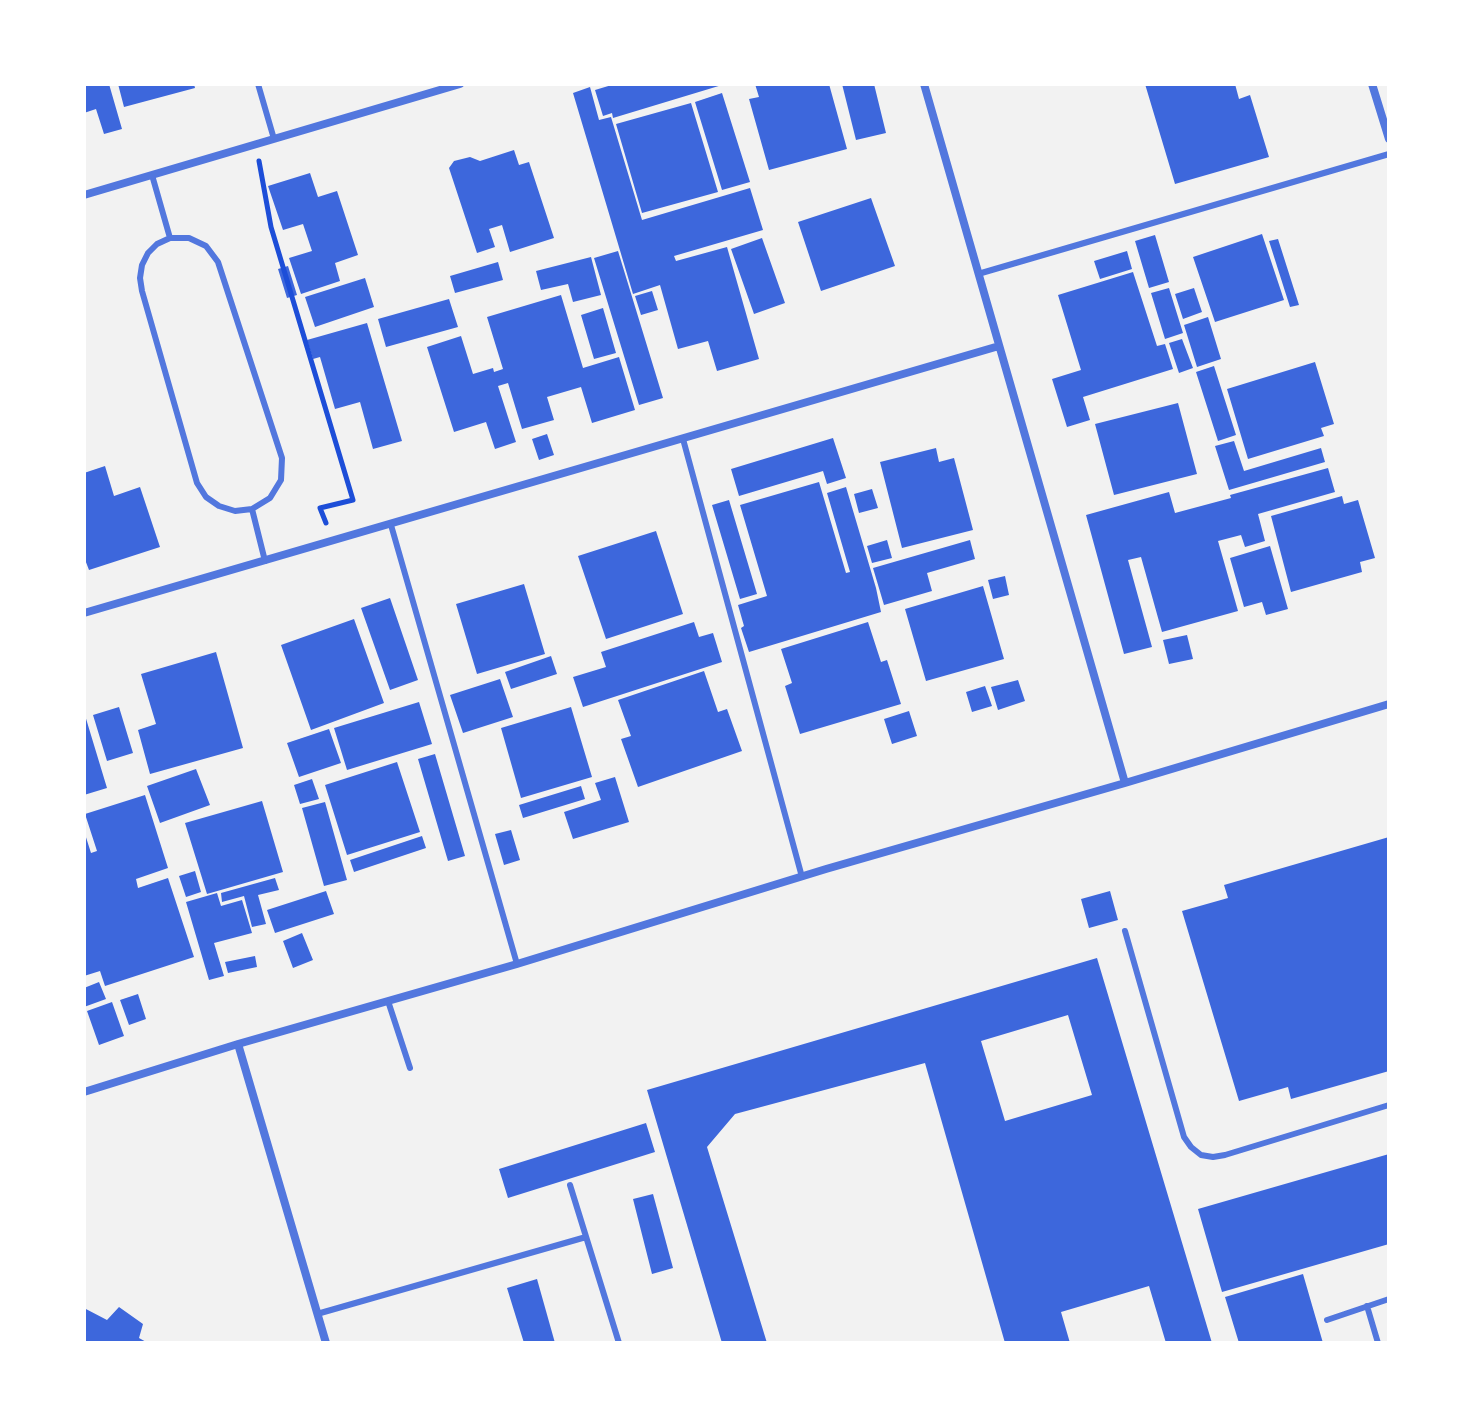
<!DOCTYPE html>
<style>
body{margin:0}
#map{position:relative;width:1473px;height:1427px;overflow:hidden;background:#f2f2f2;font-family:"Crimson Pro",serif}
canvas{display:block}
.frame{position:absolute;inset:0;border:86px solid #fff;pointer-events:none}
</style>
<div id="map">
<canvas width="1473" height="1427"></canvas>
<div class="frame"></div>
</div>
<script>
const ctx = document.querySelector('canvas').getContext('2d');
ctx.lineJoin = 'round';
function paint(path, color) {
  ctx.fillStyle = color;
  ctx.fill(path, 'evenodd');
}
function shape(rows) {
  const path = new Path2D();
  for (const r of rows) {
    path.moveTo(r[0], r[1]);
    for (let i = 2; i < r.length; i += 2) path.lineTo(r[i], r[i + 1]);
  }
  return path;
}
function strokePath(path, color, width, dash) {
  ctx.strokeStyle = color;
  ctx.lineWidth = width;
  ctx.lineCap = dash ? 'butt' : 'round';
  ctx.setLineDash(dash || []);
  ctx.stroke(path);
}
const building = shape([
 [84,84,109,84,122,129,104,134,96,109,84,113],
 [118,84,194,84,195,88,124,107],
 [615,84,722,84,722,85,613,118,612,113,603,116,595,90],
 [755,84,829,84,847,149,769,170,749,99,759,97],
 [842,84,874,84,886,133,856,140],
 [1145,84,1235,84,1239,99,1250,95,1269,157,1175,184],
 [590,87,599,120,611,117,642,220,750,188,763,230,674,256,676,261,727,247,759,359,717,371,708,341,678,349,660,285,633,294,573,93],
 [722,93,750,182,722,190,695,102],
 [691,103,718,192,642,213,616,124],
 [514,150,519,165,529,162,554,238,510,252,502,225,489,229,495,247,477,253,449,168,454,161,470,157,480,161],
 [310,173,318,197,337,191,358,255,335,263,340,281,301,294,289,258,312,251,303,224,283,230,268,186],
 [871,198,895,266,821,291,798,222],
 [1262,234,1284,300,1215,322,1193,257],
 [1155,235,1169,282,1149,288,1135,241],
 [762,238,785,303,754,314,731,249],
 [1278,239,1299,305,1290,307,1269,241],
 [618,251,663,398,639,405,594,258],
 [1127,251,1132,269,1100,279,1094,261],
 [591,257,601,295,573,302,568,284,541,290,536,271],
 [498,262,503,280,455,293,450,276],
 [288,266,297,295,287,298,278,269],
 [1133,272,1157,346,1165,344,1173,369,1083,397,1090,420,1067,427,1052,379,1081,370,1058,295],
 [365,278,374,307,315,327,305,297],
 [1169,288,1183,333,1165,339,1151,293],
 [1194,288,1202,312,1183,319,1175,294],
 [652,291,658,310,641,315,635,296],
 [561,295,583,368,619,357,635,410,592,423,581,387,547,397,554,420,522,429,508,383,498,386,516,442,495,449,486,422,454,432,427,347,461,336,473,374,493,368,494,372,503,369,487,317],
 [449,299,458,327,386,347,378,319],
 [603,308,616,353,594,359,581,315],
 [1208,317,1221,359,1197,367,1184,325],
 [367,323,402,441,373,449,360,402,335,409,320,357,313,359,307,340],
 [1182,339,1193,368,1179,373,1169,343],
 [1315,362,1334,424,1321,428,1324,436,1248,459,1227,389],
 [1214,366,1236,435,1218,441,1196,372],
 [1178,403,1197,474,1114,495,1095,424],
 [547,434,554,455,539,460,532,439],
 [833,438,846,478,827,484,823,471,739,496,731,469],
 [1234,441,1244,471,1321,448,1325,462,1229,490,1215,446],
 [936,448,939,462,954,458,973,530,902,548,880,462],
 [105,466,114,496,140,487,160,547,89,570,84,557,84,473],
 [1328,468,1335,492,1258,514,1265,541,1245,547,1241,535,1218,541,1238,611,1162,632,1141,557,1128,560,1152,647,1124,654,1086,515,1169,492,1175,513,1231,498,1230,495],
 [819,482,846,573,850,572,827,493,846,487,876,588,881,612,749,652,741,628,744,626,738,605,767,596,740,505],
 [872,489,878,508,859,513,854,494],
 [1342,496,1344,504,1358,500,1375,558,1360,562,1362,572,1291,592,1271,516],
 [729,500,757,594,740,599,712,505],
 [656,531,683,614,606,639,578,556],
 [887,540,892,558,872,563,867,546],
 [970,540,975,559,927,573,932,591,884,605,873,568],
 [1270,546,1288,609,1266,615,1262,602,1244,607,1230,558],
 [1005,576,1009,595,993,599,988,580],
 [524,584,545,654,477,674,456,604],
 [983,586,1004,659,926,681,905,609],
 [390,598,418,680,390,690,361,608],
 [354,619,384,703,311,730,281,645],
 [694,622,699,637,713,633,722,662,583,707,573,677,606,667,601,652],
 [868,622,881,662,887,660,901,704,800,734,785,686,792,683,781,649],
 [1187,635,1193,659,1169,664,1163,640],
 [216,652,243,748,150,774,138,730,156,724,141,674],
 [551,656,557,674,511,689,505,672],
 [704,671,718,712,727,709,742,751,638,787,621,739,631,736,618,700],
 [500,679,513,717,463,733,450,695],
 [1018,680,1025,701,998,710,991,687],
 [985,686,992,706,972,712,966,692],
 [419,702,432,744,347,770,334,728],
 [119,707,133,753,107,761,93,715],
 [571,707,592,777,521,798,501,728],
 [909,711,917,736,892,744,884,719],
 [84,712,107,788,84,795],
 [329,729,341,763,299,777,287,743],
 [435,754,465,856,448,861,418,759],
 [397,762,420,832,347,855,325,785],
 [196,769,210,805,160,823,147,786],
 [615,777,629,822,573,839,564,812,601,800,595,783],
 [312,779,319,799,300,804,294,785],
 [581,786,585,799,523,818,519,805],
 [145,795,168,868,136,879,138,888,168,878,194,957,105,986,100,971,84,976,84,831,91,853,97,851,85,814],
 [262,801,283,872,207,894,185,823],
 [325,802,347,880,324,886,302,808],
 [511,830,520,860,504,865,495,834],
 [422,836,426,848,354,872,350,860],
 [1389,837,1389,1071,1291,1099,1288,1087,1239,1101,1182,911,1228,898,1224,885],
 [195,871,201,892,186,897,179,876],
 [275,878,279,890,258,895,266,924,252,927,244,896,222,902,221,893],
 [326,891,334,914,275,933,267,910],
 [1110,891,1118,920,1089,928,1081,899],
 [217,893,221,906,242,900,252,933,214,943,224,976,209,980,186,902],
 [302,933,313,960,293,968,283,941],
 [255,956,257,967,228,973,225,962],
 [1097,958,1212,1343,1166,1343,1149,1286,1061,1312,1070,1343,1005,1343,925,1063,735,1114,707,1147,767,1343,722,1343,647,1090],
 [1068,1015,1092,1095,1005,1121,981,1041],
 [99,982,106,999,84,1007,84,988],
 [138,994,146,1019,129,1025,120,1000],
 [112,1002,124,1036,99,1045,87,1011],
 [646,1123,655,1152,508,1198,499,1169],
 [1389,1154,1389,1244,1222,1292,1198,1209],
 [653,1194,673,1268,652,1274,633,1199],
 [1303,1274,1323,1343,1239,1343,1225,1297],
 [537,1279,555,1343,524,1343,507,1288],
 [119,1307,143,1324,139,1338,148,1343,84,1343,84,1308,107,1320]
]);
const path = shape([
 [259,161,271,227,353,500,320,508,326,523]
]);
const service = shape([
 [258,84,274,139],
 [152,175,170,238],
 [170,238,189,238,206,246,218,262,282,458,281,480,270,498,252,509,235,511,219,506,206,497,197,483,142,291,140,278,142,265,148,253,157,244,170,238],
 [978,274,1389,154],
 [683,439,802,877],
 [252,509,265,561],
 [391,525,517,964],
 [1125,931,1184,1137,1191,1147,1201,1155,1213,1157,1225,1155,1389,1105],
 [388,1001,410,1068],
 [570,1185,619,1343],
 [1367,1306,1378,1343],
 [317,1314,586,1237],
 [1327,1320,1389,1299]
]);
const minor = shape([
 [924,84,1125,783],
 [1372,84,1389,139],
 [84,195,460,84],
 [84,613,999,346],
 [238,1044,326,1343],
 [84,1092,238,1044,517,964,826,869,1125,783,1389,704]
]);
paint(building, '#3d67dc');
strokePath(path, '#1d4ed8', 5);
strokePath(service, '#5277de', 6);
strokePath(minor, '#5277de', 8);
</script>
